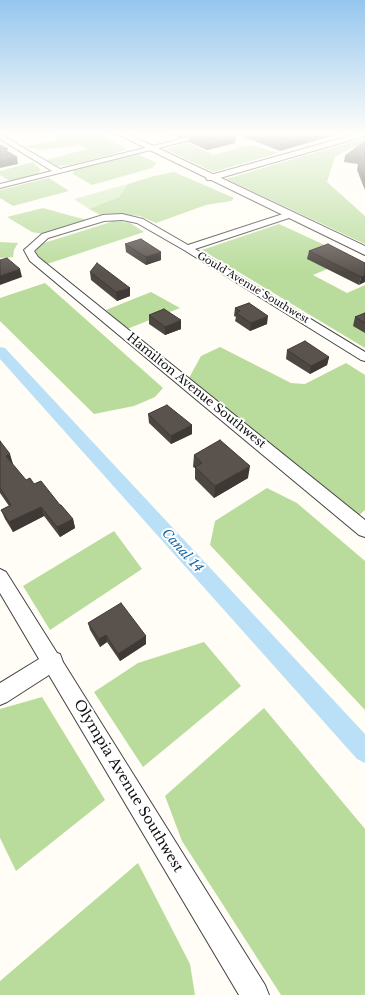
<!DOCTYPE html>
<style>
body{margin:0}
canvas{display:block;background:#fffdf5}
</style>
<canvas width="365" height="995"></canvas>
<script>
const ctx = document.querySelector('canvas').getContext('2d');
ctx.lineJoin = 'round';
function paint(path, color) {
  ctx.fillStyle = color;
  ctx.fill(path, 'evenodd');
}
function shape(rows) {
  const path = new Path2D();
  for (const r of rows) {
    path.moveTo(r[0], r[1]);
    for (let i = 2; i < r.length; i += 2) path.lineTo(r[i], r[i + 1]);
  }
  return path;
}
function strokePath(path, color, width, dash) {
  ctx.strokeStyle = color;
  ctx.lineWidth = width;
  ctx.lineCap = dash ? 'butt' : 'round';
  ctx.setLineDash(dash || []);
  ctx.stroke(path);
}
function write(font, color, halo, rows, align = 'center') {
  ctx.font = font + ' "Libre Baskerville",serif';
  ctx.lineWidth = 4;
  ctx.setLineDash([]);
  ctx.textBaseline = 'middle';
  ctx.strokeStyle = halo;
  ctx.fillStyle = color;
  for (const [text, x, y, turn = 0] of rows) {
    ctx.save();
    ctx.translate(x, y);
    ctx.rotate((+turn || 0) * Math.PI / 180);
    ctx.textAlign = isNaN(turn) ? turn : align;
    if (halo) ctx.strokeText(text, 0, 0);
    ctx.fillText(text, 0, 0);
    ctx.restore();
  }
}
const green = shape([
 [128,184,119,197,89,209,74,199]
]);
const forest = shape([
 [51,133,97,133,126,149,118,153,71,165,57,166,46,160,87,149,78,145,42,150,23,147,59,140],
 [365,138,365,144,349,149,335,157,327,182,365,216,365,244,226,179],
 [187,143,213,155,251,145,279,153,213,172,165,149],
 [137,154,157,163,152,168,92,185,73,174,74,169],
 [33,162,41,170,37,174,10,181,0,175,0,171],
 [174,172,234,198,231,201,206,205,156,223,140,216,122,214,101,215,89,209,119,197,128,184,154,176],
 [49,178,69,191,13,206,0,198,0,190],
 [43,208,68,215,87,220,43,234,32,232,7,217],
 [114,221,130,223,144,232,47,264,36,255,36,247,44,243],
 [279,224,353,258,313,275,347,293,365,285,365,348,202,250],
 [0,242,18,243,14,250,13,257,0,258],
 [45,283,163,388,155,397,134,406,94,414,0,321,0,298],
 [151,292,180,308,127,329,106,310],
 [220,347,291,383,305,384,346,363,365,375,365,510,357,517,189,378,201,356],
 [267,488,297,503,365,561,365,710,210,545,215,521],
 [114,531,142,569,50,630,23,586],
 [204,642,241,686,143,767,94,692,138,663],
 [42,697,105,800,16,871,0,838,0,709],
 [264,708,365,829,365,995,281,995,182,841,165,796],
 [138,863,190,964,195,995,0,995,0,981]
]);
const canal = shape([
 [0,347,5,348,365,734,365,763,357,759,0,359,0,347]
]);
const minor = shape([
 [205,133,218,133,0,188,0,184,52,171,0,139,0,134,60,169,205,133],
 [360,133,365,133,365,136,213,180,207,180,206,178,207,176,360,133],
 [289,212,293,215,292,217,195,249,365,352,365,361,361,360,184,250,137,223,122,220,104,221,48,238,34,251,38,257,365,520,365,537,359,535,30,261,24,250,42,234,103,215,122,214,143,219,188,245,289,212],
 [0,569,6,572,57,653,60,654,63,662,265,985,269,995,239,995,49,675,7,702,0,705,0,683,39,659,0,593,0,569]
]);
const tertiary = shape([
 [115,133,126,133,365,246,365,255,115,133]
]);
const wall = shape([
 [169,133,228,133,235,143,207,150,189,142,189,136,179,138],
 [236,133,341,133,280,151,236,134],
 [365,141,365,190,357,170,358,164,344,162,345,156],
 [125,244,161,260,146,265,126,252],
 [309,251,365,263,359,285,307,259],
 [90,272,130,296,117,301,91,280],
 [235,308,267,324,250,331,235,321,236,317,234,316],
 [365,313,365,333,353,326,355,317],
 [149,315,181,329,165,335,149,324],
 [287,350,329,357,327,365,310,374,286,359],
 [148,414,192,425,192,434,171,444,149,423],
 [0,441,13,464,12,464,26,480,34,484,60,505,73,519,75,528,60,537,44,516,13,532,5,519,1,510,9,506,0,493],
 [194,455,248,478,214,498,195,479,195,468,193,467],
 [88,623,146,636,146,644,120,661,107,642,100,647,90,630]
]);
const shadedWall = shape([
 [179,133,199,133,179,138],
 [320,133,341,133,280,151,280,144],
 [236,137,235,143,207,150,208,144],
 [17,157,18,164,0,168,0,161],
 [161,252,161,260,146,265,146,257],
 [20,269,22,277,0,285,0,276],
 [365,275,365,282,359,285,361,277],
 [130,288,130,296,117,301,116,292],
 [268,316,267,324,250,331,251,323],
 [181,320,181,329,165,335,165,327],
 [329,357,327,365,310,374,311,366],
 [192,425,192,434,171,444,171,436],
 [10,454,13,464,9,465,6,456],
 [250,466,248,478,214,498,215,486],
 [41,507,44,516,13,532,9,522],
 [73,519,75,528,60,537,57,527],
 [106,635,107,642,100,647,99,639],
 [146,636,146,644,120,661,118,654]
]);
const building = shape([
 [198,133,228,133,236,137,208,144,189,136,198,133],
 [251,133,320,133,280,144,251,133],
 [365,141,365,180,358,163,361,158,345,156,365,141],
 [0,145,8,149,5,150,17,157,0,161,0,145],
 [141,239,161,252,146,257,125,244,141,239],
 [328,244,365,263,365,275,361,277,309,251,328,244],
 [7,258,20,269,0,276,0,260,7,258],
 [97,263,130,288,116,292,90,272,97,263],
 [249,303,268,316,251,323,236,313,240,311,235,308,249,303],
 [164,309,181,320,165,327,149,315,164,309],
 [365,313,365,323,355,317,365,313],
 [305,341,329,357,311,366,287,350,305,341],
 [167,405,192,425,171,436,148,414,167,405],
 [220,440,250,466,215,486,195,467,202,463,194,455,220,440],
 [0,441,10,454,6,456,26,480,30,478,34,484,41,481,60,505,61,505,73,519,57,527,41,507,9,522,1,510,11,505,0,488,0,441],
 [121,603,146,636,118,654,106,635,99,639,88,623,121,603]
]);
const farStreetnames = [
 ["Gould Avenue Southwest",253,288,31]
];
const streetNames = [
 ["Hamilton Avenue Southwest",196,391,39]
];
const waterNames = [
 ["Canal 14",182,551,48]
];
const nearStreetnames = [
 ["Olympia Avenue Southwest",128,786,59]
];
paint(green, '#d5ebbd');
paint(forest, '#b9dc9c');
paint(canal, '#b9e0f7');
strokePath(minor, '#444', 2);
strokePath(tertiary, '#444', 2);
paint(minor, '#fff');
paint(tertiary, '#fff');
paint(wall, '#4d4742');
paint(shadedWall, '#3f3936');
paint(building, '#5a524d');
strokePath(building, '#3f3936', 1);
const sky = ctx.createLinearGradient(0, 0, 0, 273);
sky.addColorStop(0, '#95c6ee');
sky.addColorStop(0.49, '#fffefa');
sky.addColorStop(1, '#fffefa00');
ctx.fillStyle = sky;
ctx.fillRect(0, 0, 365, 273);
write('10px', '#111', '#fff', farStreetnames);
write('12px', '#111', '#fff', streetNames);
write('italic 13px', '#1768a6', '#fff', waterNames);
write('14px', '#111', '#fff', nearStreetnames);
</script>
